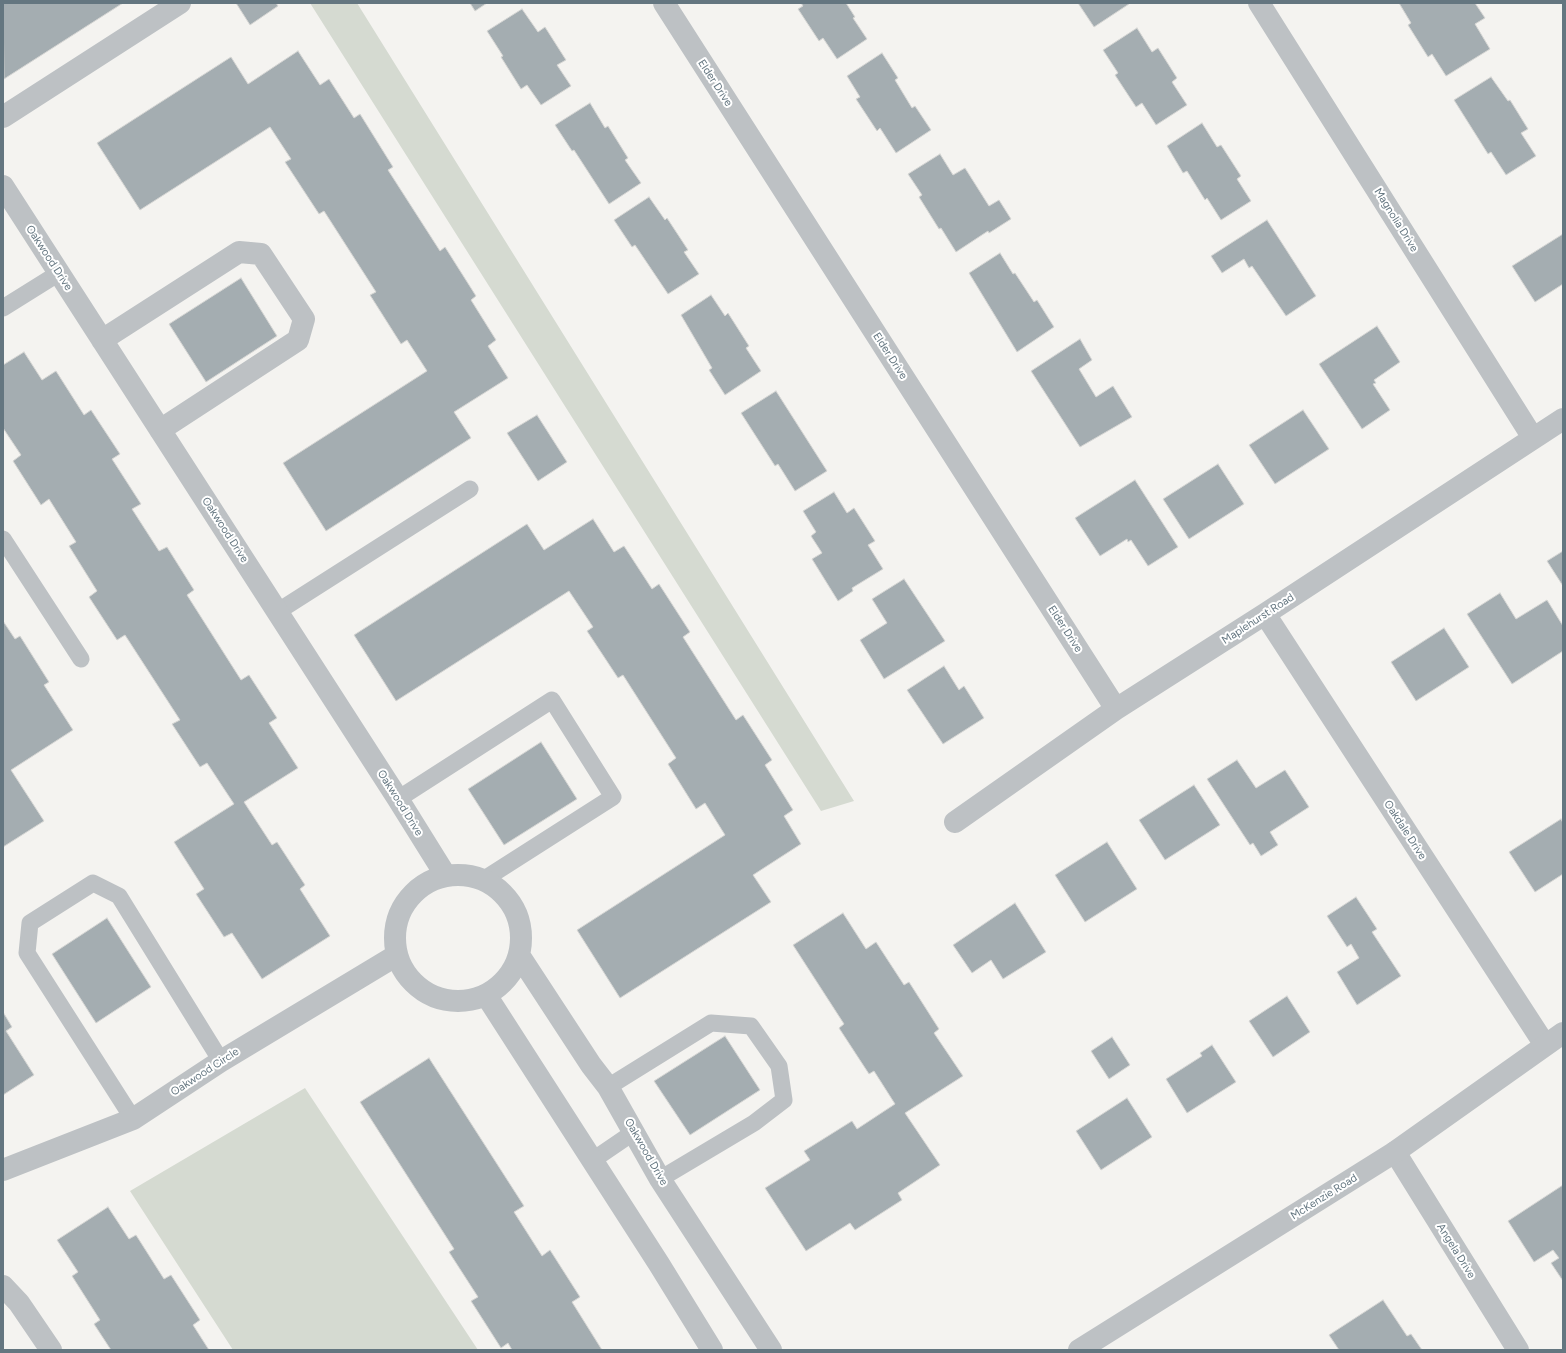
<!DOCTYPE html>
<style>
body{margin:0}
#map{position:relative;width:1566px;height:1353px;overflow:hidden;background:#f4f3f0;font-family:Figtree,sans-serif}
canvas{display:block}
.frame{position:absolute;inset:0;border:4px solid #647680;pointer-events:none}
</style>
<div id="map">
<canvas width="1566" height="1353"></canvas>
<div class="frame"></div>
</div>
<script>
const ctx = document.querySelector('canvas').getContext('2d');
ctx.lineJoin = 'round';
function paint(path, color) {
  ctx.fillStyle = color;
  ctx.fill(path, 'evenodd');
}
function shape(rows) {
  const path = new Path2D();
  for (const r of rows) {
    if (r.length === 3) {
      path.moveTo(r[0] + r[2], r[1]);
      path.arc(r[0], r[1], r[2], 0, 2 * Math.PI);
      continue;
    }
    path.moveTo(r[0], r[1]);
    for (let i = 2; i < r.length; i += 2) path.lineTo(r[i], r[i + 1]);
  }
  return path;
}
function strokePath(path, color, width, dash) {
  ctx.strokeStyle = color;
  ctx.lineWidth = width;
  ctx.lineCap = dash ? 'butt' : 'round';
  ctx.setLineDash(dash || []);
  ctx.stroke(path);
}
function write(font, color, halo, rows, align = 'center') {
  ctx.font = font + ' Figtree,sans-serif';
  ctx.lineWidth = 4;
  ctx.setLineDash([]);
  ctx.textBaseline = 'middle';
  ctx.strokeStyle = halo;
  ctx.fillStyle = color;
  for (const [text, x, y, turn = 0] of rows) {
    ctx.save();
    ctx.translate(x, y);
    ctx.rotate((+turn || 0) * Math.PI / 180);
    ctx.textAlign = isNaN(turn) ? turn : align;
    if (halo) ctx.strokeText(text, 0, 0);
    ctx.fillText(text, 0, 0);
    ctx.restore();
  }
}
const green = shape([
 [310,3,357,3,854,801,821,811],
 [305,1088,478,1350,233,1350,130,1191]
]);
const building = shape([
 [3,3,123,3,4,79,3,3],
 [236,3,276,3,278,6,250,25,236,3],
 [470,3,487,3,475,11,470,3],
 [801,3,846,3,855,17,853,18,867,39,837,59,823,38,819,41,798,9,803,6,801,3],
 [1078,3,1128,3,1129,4,1094,27,1078,3],
 [1399,3,1475,3,1485,18,1475,24,1490,49,1446,76,1432,54,1428,57,1408,25,1411,23,1399,3],
 [522,9,538,32,545,27,566,60,557,65,571,86,541,105,527,85,521,89,501,57,503,56,487,31,522,9],
 [1137,28,1152,52,1158,48,1177,78,1172,82,1187,105,1156,125,1142,103,1136,107,1115,75,1118,73,1103,50,1137,28],
 [298,51,320,85,329,79,354,118,360,114,393,167,388,170,440,251,445,247,476,296,471,300,496,340,488,346,508,378,454,412,471,438,326,531,283,463,427,371,407,340,401,344,370,295,376,292,324,211,319,214,285,162,291,159,270,127,140,210,97,143,231,57,248,84,298,51],
 [882,53,898,78,895,80,912,108,915,106,931,130,896,153,880,128,877,131,856,99,860,97,847,76,882,53],
 [1491,77,1508,101,1510,100,1528,129,1521,133,1536,156,1506,175,1491,152,1488,154,1454,100,1491,77],
 [590,103,605,128,608,126,628,158,625,160,641,183,609,204,574,150,572,151,555,125,590,103],
 [1202,123,1217,147,1221,145,1241,176,1237,179,1251,201,1221,220,1207,198,1205,200,1187,171,1183,173,1167,146,1202,123],
 [940,154,953,175,965,168,989,206,999,200,1011,219,989,233,988,231,956,252,941,228,939,229,919,197,922,195,908,174,940,154],
 [649,197,665,220,667,218,688,250,684,252,699,274,668,294,635,245,632,247,614,220,649,197],
 [1267,220,1316,296,1286,316,1252,266,1249,268,1244,259,1222,273,1211,256,1267,220],
 [1563,234,1563,284,1535,302,1512,266,1563,234],
 [1000,253,1013,274,1015,273,1034,302,1037,300,1054,327,1017,352,969,273,1000,253],
 [241,278,277,336,206,382,169,324,241,278],
 [711,295,725,316,728,313,749,346,746,348,761,371,725,395,709,370,712,368,681,315,711,295],
 [1377,326,1400,362,1374,380,1376,383,1373,384,1390,410,1362,429,1319,364,1377,326],
 [1080,339,1092,360,1079,369,1096,397,1113,386,1132,417,1080,447,1031,371,1080,339],
 [24,352,42,380,56,371,84,415,91,410,120,454,112,459,141,504,132,509,159,551,167,547,194,590,187,595,241,680,249,675,277,718,269,723,298,768,244,802,272,845,277,842,305,885,300,889,330,936,262,979,232,933,224,937,196,894,204,889,174,842,234,804,207,763,200,767,172,724,180,720,125,635,117,640,89,597,97,591,69,546,76,542,49,499,41,505,13,461,21,455,3,428,3,365,24,352],
 [776,391,827,471,795,491,778,464,775,466,741,413,776,391],
 [1303,410,1329,449,1275,484,1249,445,1303,410],
 [537,415,567,462,538,481,507,433,537,415],
 [1218,464,1244,504,1189,539,1163,499,1218,464],
 [1135,480,1178,547,1148,566,1131,540,1128,542,1127,539,1100,556,1075,518,1135,480],
 [834,492,847,513,854,508,875,541,868,545,883,569,852,588,853,591,838,601,812,559,822,553,811,536,816,532,803,511,834,492],
 [593,519,614,552,624,546,652,589,659,584,690,632,683,637,736,720,743,715,772,760,765,765,793,810,784,816,801,844,753,875,771,902,620,998,577,930,725,835,705,803,696,809,668,764,676,758,623,675,618,678,587,631,593,627,569,591,396,701,354,635,527,524,544,550,593,519],
 [1563,551,1563,586,1547,561,1563,551],
 [904,579,945,641,884,679,860,640,887,623,872,599,904,579],
 [1500,593,1516,619,1547,600,1563,626,1563,651,1512,684,1467,614,1500,593],
 [3,621,15,639,20,636,49,682,44,685,73,730,11,770,44,821,3,847,3,621],
 [1444,628,1469,667,1416,701,1391,662,1444,628],
 [944,666,959,690,964,686,984,718,943,744,907,690,944,666],
 [541,742,577,799,504,845,468,789,541,742],
 [1237,760,1256,788,1285,770,1309,807,1270,832,1278,845,1261,856,1253,843,1250,845,1207,779,1237,760],
 [1194,785,1220,825,1165,860,1139,820,1194,785],
 [1561,819,1563,823,1563,874,1535,892,1509,852,1561,819],
 [1107,842,1137,889,1085,922,1055,875,1107,842],
 [1356,897,1377,929,1372,932,1401,976,1357,1005,1337,972,1359,958,1351,944,1347,947,1327,916,1356,897],
 [1015,903,1046,952,1003,979,991,960,972,973,953,945,1015,903],
 [843,913,866,949,876,942,904,985,909,982,939,1029,934,1033,963,1076,905,1113,940,1165,898,1193,902,1200,855,1230,850,1223,806,1251,765,1188,810,1160,804,1151,852,1121,857,1129,895,1104,874,1071,869,1074,839,1028,844,1024,793,945,843,913],
 [107,918,151,987,96,1023,52,954,107,918],
 [1287,996,1310,1032,1273,1057,1249,1021,1287,996],
 [3,1012,12,1027,6,1031,34,1075,3,1095,3,1012],
 [725,1036,760,1090,690,1135,654,1081,725,1036],
 [1112,1037,1130,1065,1109,1079,1091,1051,1112,1037],
 [1212,1045,1236,1082,1187,1113,1166,1079,1202,1056,1200,1053,1212,1045],
 [429,1058,524,1206,514,1212,542,1256,550,1250,580,1297,572,1302,602,1350,512,1350,508,1343,501,1348,471,1301,478,1297,449,1252,454,1249,360,1102,429,1058],
 [1127,1098,1152,1137,1101,1170,1076,1131,1127,1098],
 [1563,1185,1563,1281,1551,1263,1559,1258,1553,1250,1534,1262,1508,1221,1563,1185],
 [108,1207,129,1239,136,1235,164,1279,171,1275,200,1320,193,1325,209,1350,111,1350,94,1324,100,1320,72,1276,78,1272,57,1240,108,1207],
 [1383,1300,1407,1336,1411,1334,1422,1350,1339,1350,1329,1335,1383,1300]
]);
const service = shape([
 [3,308,59,273],
 [3,539,81,659],
 [277,612,470,489],
 [398,799,552,700,613,797,483,880],
 [608,1087,711,1023,751,1026,779,1066,784,1100,754,1123,660,1179],
 [133,1119,27,953,30,923,93,883,119,896,221,1061],
 [593,1160,634,1132]
]);
const minor = shape([
 [664,3,1116,709],
 [1259,3,1533,438],
 [3,117,180,3],
 [3,186,398,799,446,876],
 [102,340,239,252,261,254,304,319,298,340,160,430],
 [1265,614,1545,1045],
 [955,822,1116,709,1265,614,1563,419],
 [458,938,63],
 [519,955,591,1065,608,1087,660,1179,771,1350],
 [486,995,659,1264,712,1350],
 [1395,1152,1518,1350],
 [3,1170,133,1119,221,1061,397,955],
 [3,1286,19,1303,51,1350]
]);
const tertiary = shape([
 [1079,1350,1395,1152,1563,1033]
]);
const streetNames = [
 ["Elder Drive",715,83,57],
 ["Magnolia Drive",1396,220,58],
 ["Oakwood Drive",49,258,57],
 ["Elder Drive",890,356,57],
 ["Oakwood Drive",225,530,57],
 ["Maplehurst Road",1258,619,-33],
 ["Elder Drive",1065,629,57],
 ["Oakwood Drive",400,803,58],
 ["Oakdale Drive",1405,830,57],
 ["Oakwood Circle",205,1072,-33],
 ["Oakwood Drive",646,1152,60],
 ["McKenzie Road",1324,1197,-32],
 ["Angela Drive",1456,1251,58]
];
paint(green, '#d5dad1');
paint(building, '#a4adb1');
strokePath(building, '#d5d5d3', 1);
strokePath(service, '#bdc1c4', 17);
strokePath(minor, '#bdc1c4', 22);
strokePath(tertiary, '#bdc1c4', 22);
write('11px', '#647680', '#fff', streetNames);
</script>
